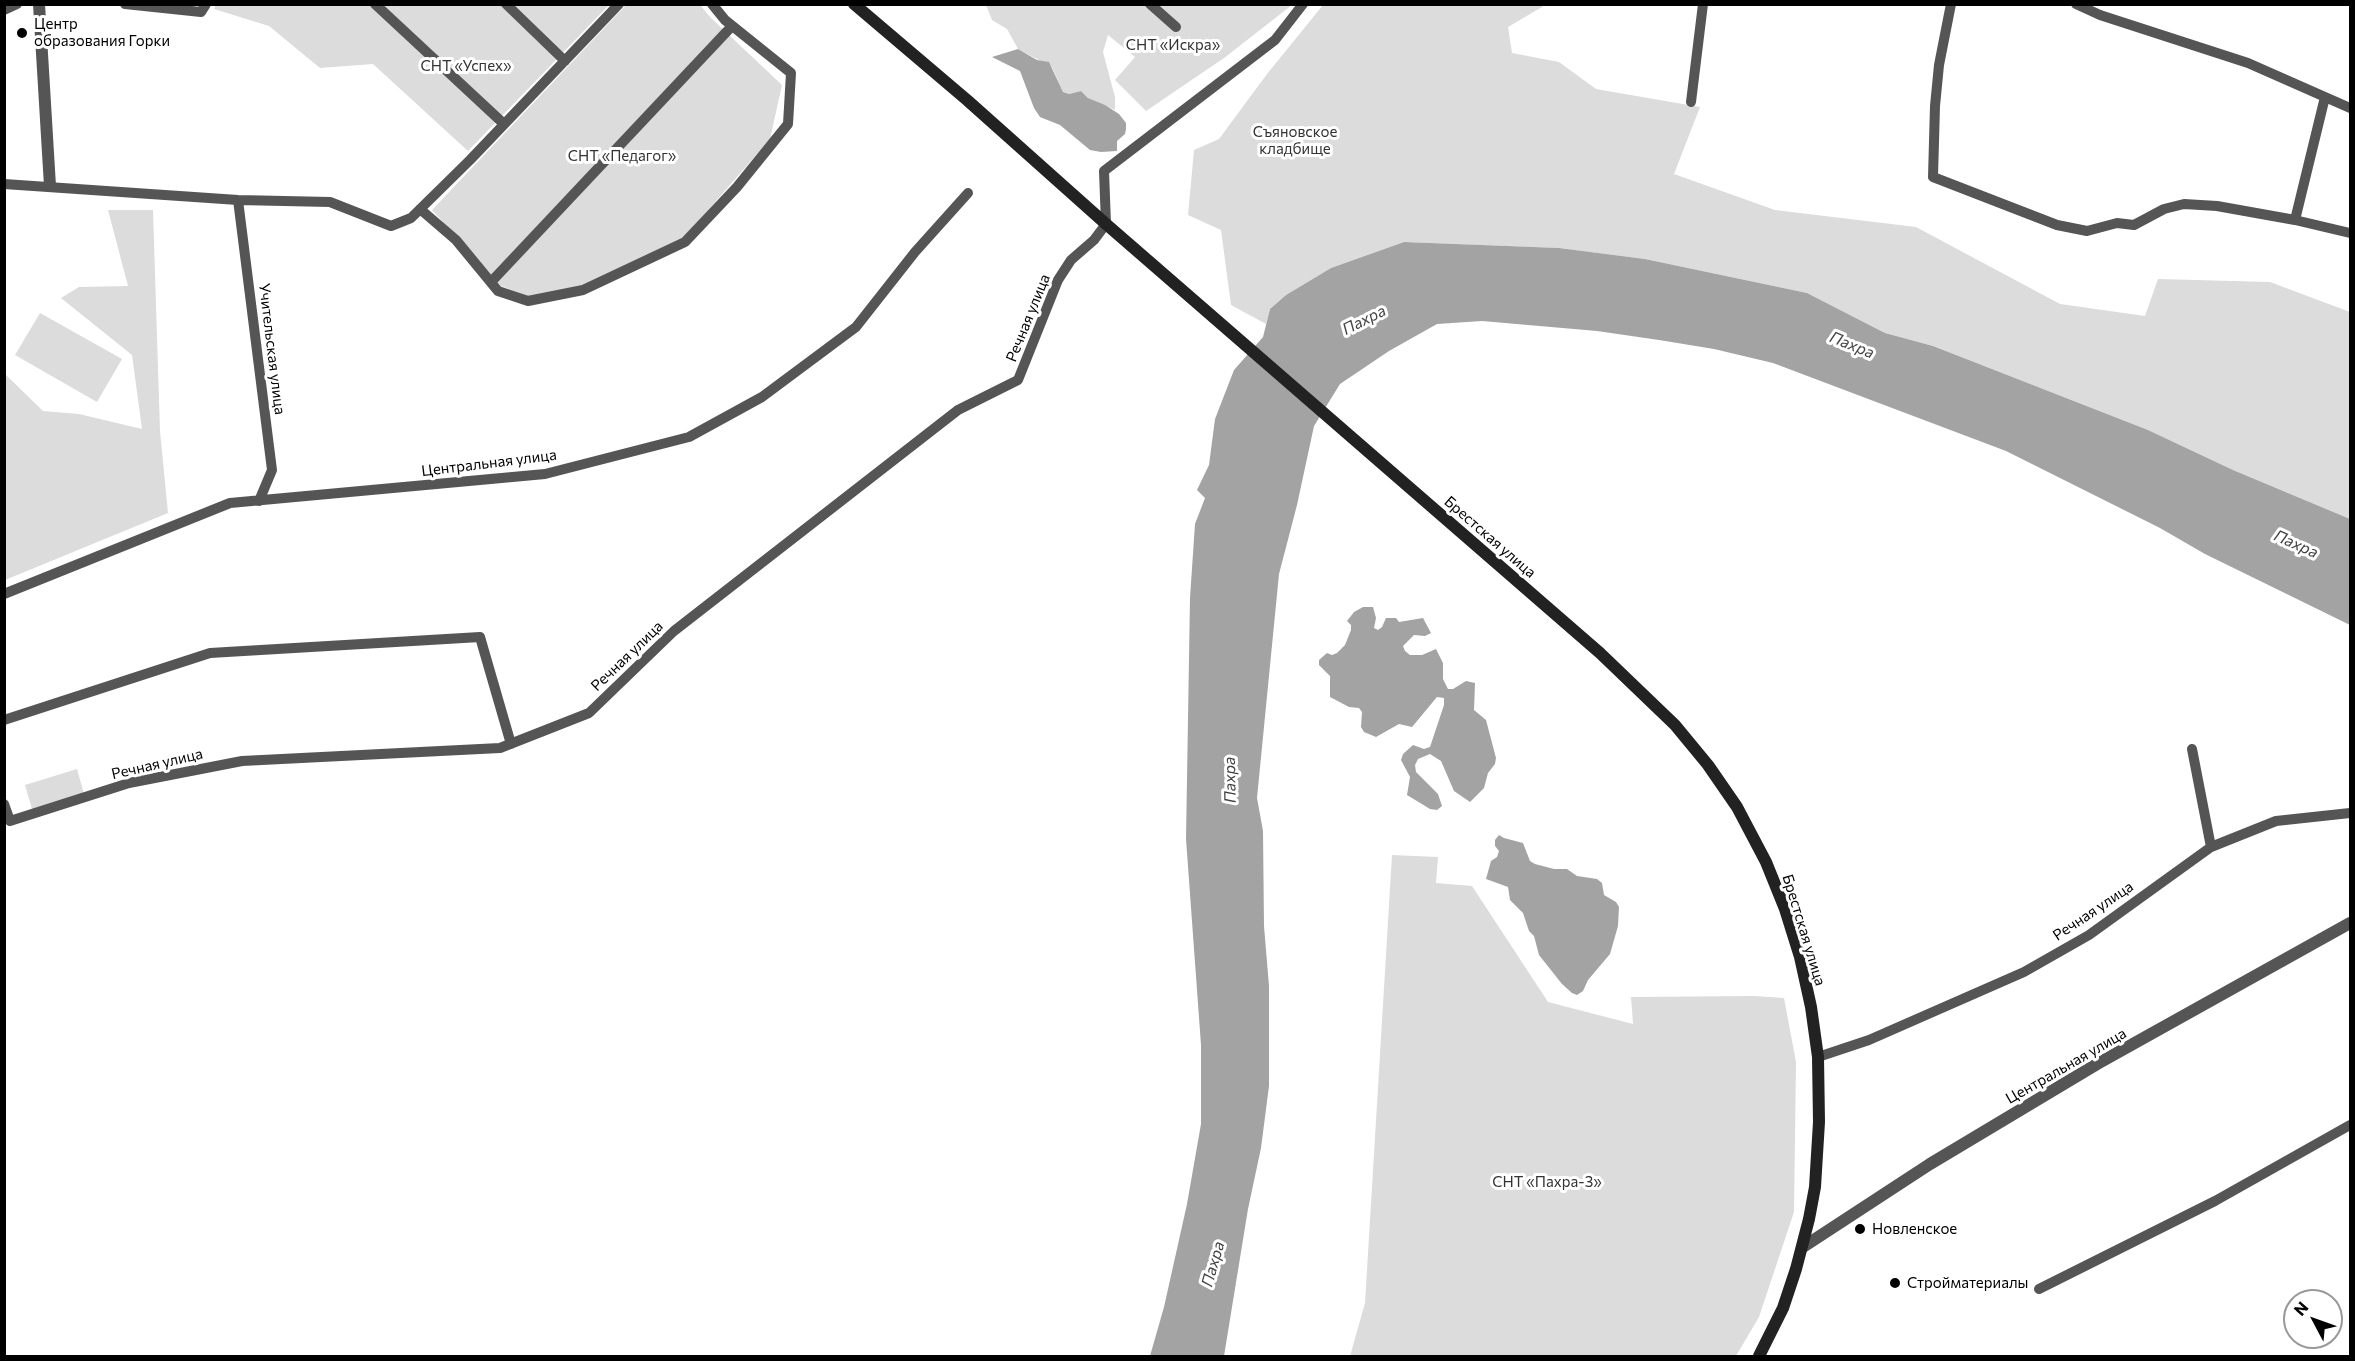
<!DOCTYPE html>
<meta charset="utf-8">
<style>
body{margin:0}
#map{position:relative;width:2355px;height:1361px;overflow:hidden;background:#fff;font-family:Commissioner,sans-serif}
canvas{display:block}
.frame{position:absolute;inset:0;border:6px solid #000;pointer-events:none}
.north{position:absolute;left:2283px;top:1289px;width:60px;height:60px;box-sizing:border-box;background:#fff;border:2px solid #999;border-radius:50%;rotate:311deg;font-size:16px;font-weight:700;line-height:24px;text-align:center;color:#000}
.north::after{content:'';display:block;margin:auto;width:21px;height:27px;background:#000;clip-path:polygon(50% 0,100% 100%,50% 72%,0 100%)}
</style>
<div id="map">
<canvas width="2355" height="1361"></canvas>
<div class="frame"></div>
<div class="north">N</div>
</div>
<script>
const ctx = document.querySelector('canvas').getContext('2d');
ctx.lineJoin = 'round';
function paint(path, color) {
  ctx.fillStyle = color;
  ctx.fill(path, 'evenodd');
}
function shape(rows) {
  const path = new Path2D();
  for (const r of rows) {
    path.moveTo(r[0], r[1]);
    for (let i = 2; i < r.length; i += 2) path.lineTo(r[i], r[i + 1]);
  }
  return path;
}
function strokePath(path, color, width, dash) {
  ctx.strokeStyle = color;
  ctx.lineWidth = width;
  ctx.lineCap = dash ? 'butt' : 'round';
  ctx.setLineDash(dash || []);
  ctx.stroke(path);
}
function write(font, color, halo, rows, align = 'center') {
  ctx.font = font + ' Commissioner,sans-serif';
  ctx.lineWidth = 6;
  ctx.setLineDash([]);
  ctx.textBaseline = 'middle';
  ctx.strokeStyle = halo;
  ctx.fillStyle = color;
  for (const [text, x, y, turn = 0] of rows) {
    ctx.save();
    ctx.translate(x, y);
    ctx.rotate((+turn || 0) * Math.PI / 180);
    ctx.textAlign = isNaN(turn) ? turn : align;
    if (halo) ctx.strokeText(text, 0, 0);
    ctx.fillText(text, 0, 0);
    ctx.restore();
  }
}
const green = shape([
 [216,4,609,5,468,151,373,64,320,68,269,26,214,9],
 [626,5,700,5,711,18,782,85,770,139,682,240,584,286,530,297,501,286,432,210],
 [986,5,1292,5,1224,58,1146,111,1115,80,1135,57,1108,35,1103,52,1115,97,1115,110,1088,98,1081,91,1069,94,1063,92,1052,67,1018,49,1007,29,992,20],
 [1323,5,1543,5,1542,7,1508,27,1512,53,1559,62,1596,89,1700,107,1674,174,1775,210,1916,227,2060,304,2145,316,2158,279,2270,282,2350,312,2350,519,2233,470,2148,430,1933,346,1885,333,1807,293,1645,259,1559,248,1404,242,1331,268,1286,295,1270,309,1266,324,1231,305,1221,230,1188,215,1194,150,1219,139,1267,74],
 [108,210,153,210,160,431,168,513,5,580,5,374,43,411,79,414,142,429,132,355,61,298,79,287,128,286],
 [40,313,122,359,97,402,15,355],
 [77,769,84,794,32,809,25,785],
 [1392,855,1438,857,1436,883,1472,886,1548,1002,1633,1024,1631,997,1755,996,1784,998,1796,1062,1794,1212,1759,1317,1736,1356,1350,1356,1365,1303]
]);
const water = shape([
 [1018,49,1037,60,1049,62,1063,92,1069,94,1081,91,1088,98,1105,105,1119,114,1126,123,1126,129,1125,134,1117,141,1117,151,1101,152,1090,150,1060,125,1040,117,1034,108,1020,71,992,57],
 [1404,242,1559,248,1645,259,1807,293,1885,333,1933,346,2148,430,2233,470,2350,519,2350,625,2205,554,2160,528,2006,451,1773,363,1714,349,1659,340,1597,331,1482,321,1437,324,1389,351,1340,384,1314,426,1297,505,1279,574,1257,798,1263,831,1264,926,1269,986,1269,1086,1261,1148,1248,1209,1224,1356,1150,1356,1164,1307,1187,1204,1201,1124,1201,1045,1186,839,1190,598,1195,524,1205,498,1197,490,1209,465,1215,419,1234,370,1263,337,1270,309,1286,295,1331,268],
 [1363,607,1373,607,1376,618,1374,628,1378,630,1382,627,1386,618,1396,618,1399,622,1423,618,1431,633,1425,636,1414,635,1403,646,1405,651,1410,655,1422,655,1436,649,1443,663,1443,679,1448,689,1453,689,1466,681,1475,683,1474,710,1486,720,1496,758,1495,764,1488,773,1484,788,1470,802,1454,791,1441,761,1430,754,1418,759,1415,765,1416,772,1438,794,1442,806,1437,810,1430,809,1407,795,1410,777,1401,760,1403,754,1413,745,1424,749,1430,747,1444,705,1444,698,1437,697,1412,727,1399,724,1376,737,1364,732,1361,727,1362,712,1359,708,1349,707,1330,697,1330,676,1319,665,1319,660,1327,653,1332,655,1337,653,1345,645,1351,630,1351,625,1347,621,1354,612],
 [1499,835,1504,838,1523,843,1530,861,1535,864,1554,869,1567,869,1577,876,1597,879,1602,883,1604,895,1616,902,1619,907,1618,926,1610,954,1588,980,1583,991,1577,995,1572,993,1562,984,1539,955,1534,936,1529,931,1523,913,1510,900,1508,887,1486,879,1491,861,1497,857,1499,851,1495,846,1495,840]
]);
const minor = shape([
 [125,4,201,12,206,4],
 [375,4,504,124],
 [506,4,565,61],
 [1150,4,1176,27],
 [1951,4,1939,65,1935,106,1933,177,2057,225,2087,231,2117,223,2134,225,2164,209,2184,204,2217,206,2295,220,2325,97],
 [2076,4,2100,15,2248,63,2350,108],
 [4,10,17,4],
 [1691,102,1703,4],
 [4,184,238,200,330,202,391,226,411,218,470,160,619,4],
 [238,200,272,470,259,501],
 [420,209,456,240,498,291,528,301,583,290,685,242,737,187,788,124,791,73,725,20,712,4],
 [2295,220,2350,233],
 [491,282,732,26],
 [4,594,230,503,545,474,689,437,762,397,856,327,915,252,968,193],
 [4,720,210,653,480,637,511,744],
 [2192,749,2211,847],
 [4,804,10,821,129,783,242,761,500,748,589,713,674,631,958,410,1018,380,1058,280,1071,260,1094,240,1106,224,1104,171,1275,40,1303,4],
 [1818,1057,1869,1040,2024,972,2089,935,2211,847,2276,821,2350,813],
 [2039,1289,2215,1201,2350,1125]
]);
const tertiary = shape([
 [39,4,50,186],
 [1803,1247,1930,1164,2097,1064,2350,923]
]);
const secondary = shape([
 [854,4,967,100,1106,224,1600,653,1675,725,1708,765,1737,807,1766,862,1785,909,1800,957,1811,1007,1818,1057,1819,1122,1815,1187,1809,1219,1796,1269,1783,1308,1759,1356]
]);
const markers = [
 [22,33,6,"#000"],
 [1860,1229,6,"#000"],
 [1895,1283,6,"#000"]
];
const poiNames = [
 ["Центр",34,24],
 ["образования Горки",34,41],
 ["Новленское",1872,1229],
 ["Стройматериалы",1907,1283]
];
const parkNames = [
 ["СНТ «Искра»",1173,45],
 ["СНТ «Успех»",466,66],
 ["Съяновское",1295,132],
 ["кладбище",1295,149],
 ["СНТ «Педагог»",622,156],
 ["СНТ «Пахра-3»",1547,1182]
];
const streetNames = [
 ["Речная улица",1028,318,-68],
 ["Учительская улица",272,349,83],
 ["Центральная улица",489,463,-7],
 ["Брестская улица",1490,537,41],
 ["Речная улица",627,656,-44],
 ["Речная улица",157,764,-13],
 ["Речная улица",2093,911,-34],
 ["Брестская улица",1804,930,73],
 ["Центральная улица",2066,1066,-30]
];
const waterNames = [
 ["Пахра",1364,320,-27],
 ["Пахра",1852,345,22],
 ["Пахра",2296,544,24],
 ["Пахра",1230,780,-91],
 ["Пахра",1213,1264,-74]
];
paint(green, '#dcdcdc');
paint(water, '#a3a3a3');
strokePath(minor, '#555', 10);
strokePath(tertiary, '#555', 12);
strokePath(secondary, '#222', 12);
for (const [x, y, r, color] of markers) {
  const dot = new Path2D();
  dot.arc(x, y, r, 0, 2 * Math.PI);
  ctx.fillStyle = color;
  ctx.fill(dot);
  strokePath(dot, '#fff', 2);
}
write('15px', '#000', '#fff', poiNames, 'left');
write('15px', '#333', '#fff', parkNames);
write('15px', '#000', '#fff', streetNames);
write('italic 16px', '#444', '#fff', waterNames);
</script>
